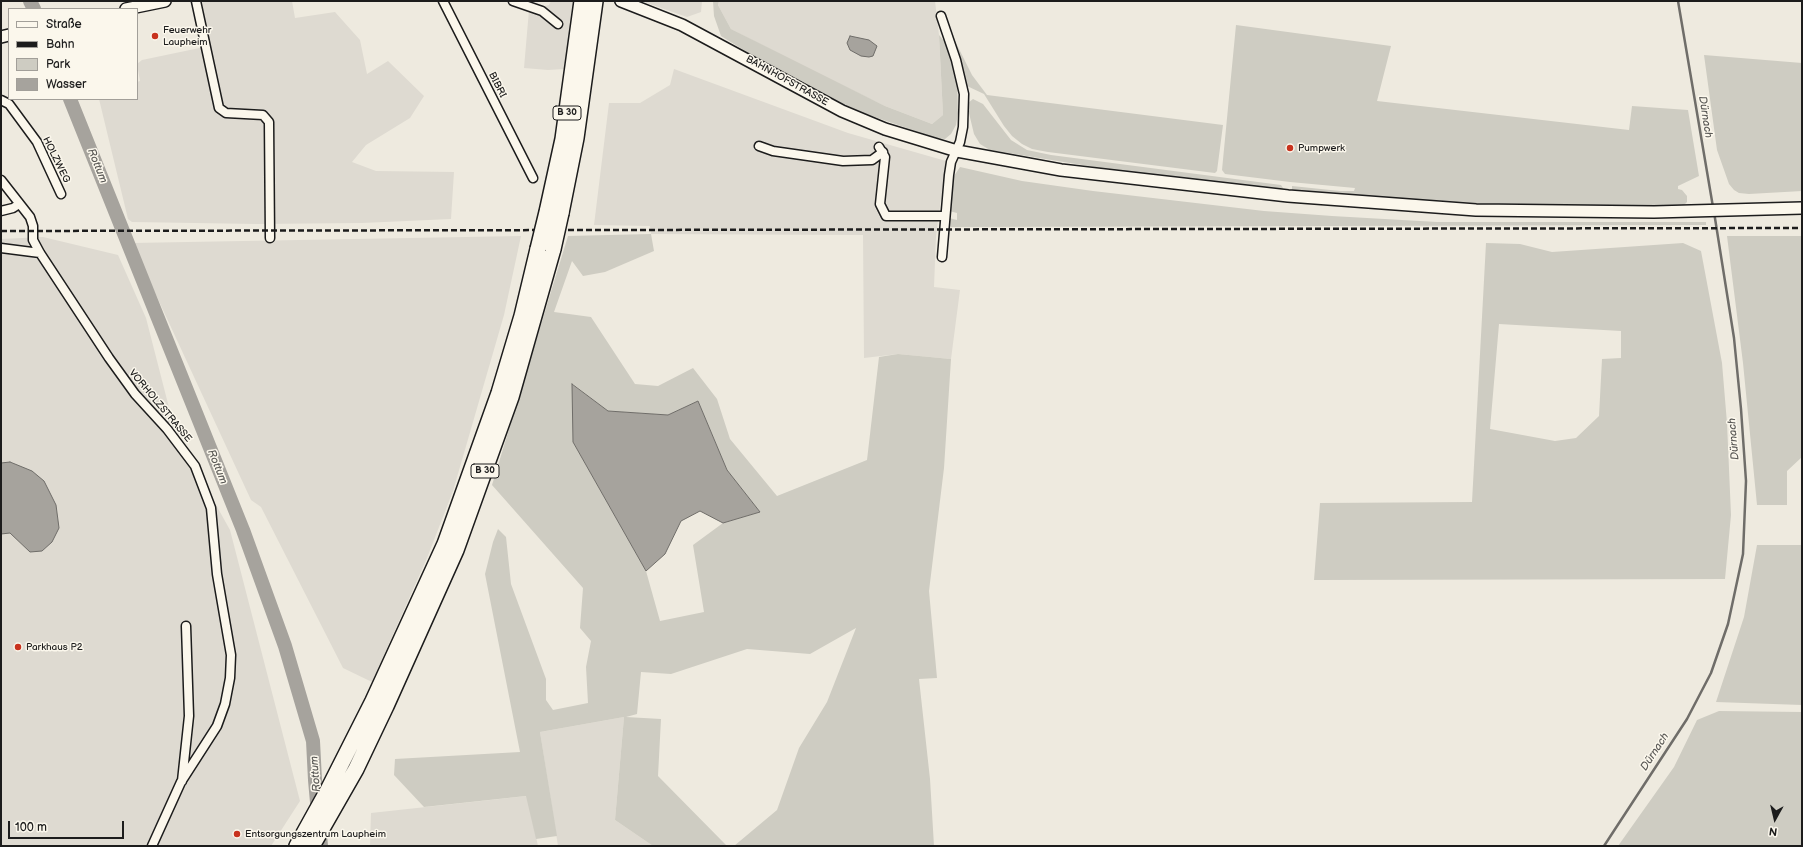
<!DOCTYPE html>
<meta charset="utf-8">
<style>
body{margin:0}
#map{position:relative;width:1803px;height:847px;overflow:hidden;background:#eeeadf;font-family:"Balsamiq Sans",sans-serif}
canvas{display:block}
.frame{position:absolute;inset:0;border:2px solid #1c1c1c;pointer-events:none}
.legend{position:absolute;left:8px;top:8px;width:130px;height:92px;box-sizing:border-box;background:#fbf7ec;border:1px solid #a29f99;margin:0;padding:5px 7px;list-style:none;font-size:12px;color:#1c1c1c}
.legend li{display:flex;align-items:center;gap:8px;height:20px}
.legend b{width:20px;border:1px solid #a29f99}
.north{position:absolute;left:1755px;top:799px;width:40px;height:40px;-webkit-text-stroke:3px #fbf7ec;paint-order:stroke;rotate:188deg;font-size:11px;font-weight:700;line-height:16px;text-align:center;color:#1c1c1c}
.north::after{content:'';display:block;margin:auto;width:14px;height:18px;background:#1c1c1c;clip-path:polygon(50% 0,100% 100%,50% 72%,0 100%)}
.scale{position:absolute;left:8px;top:821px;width:116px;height:18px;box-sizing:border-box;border:2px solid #1c1c1c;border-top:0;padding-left:5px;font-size:12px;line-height:14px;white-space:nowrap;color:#1c1c1c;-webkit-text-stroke:3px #fbf7ec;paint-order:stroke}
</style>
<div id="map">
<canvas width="1803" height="847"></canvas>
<div class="frame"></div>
<ul class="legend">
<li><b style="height:5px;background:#fbf7ec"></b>Straße</li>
<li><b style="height:5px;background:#1c1c1c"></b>Bahn</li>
<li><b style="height:11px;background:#ceccc2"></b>Park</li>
<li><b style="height:11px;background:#a6a39d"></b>Wasser</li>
</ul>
<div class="north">N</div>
<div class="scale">100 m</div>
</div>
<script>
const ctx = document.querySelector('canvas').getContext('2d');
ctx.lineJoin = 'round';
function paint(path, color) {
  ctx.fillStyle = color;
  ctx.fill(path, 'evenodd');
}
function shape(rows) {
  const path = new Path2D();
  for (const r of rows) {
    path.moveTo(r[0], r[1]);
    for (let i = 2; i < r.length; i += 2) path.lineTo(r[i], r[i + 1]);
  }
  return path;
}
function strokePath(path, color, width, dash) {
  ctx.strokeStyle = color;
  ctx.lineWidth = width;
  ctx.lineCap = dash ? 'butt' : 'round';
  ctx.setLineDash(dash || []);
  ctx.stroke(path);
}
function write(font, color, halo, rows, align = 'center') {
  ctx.font = font + ' "Balsamiq Sans",sans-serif';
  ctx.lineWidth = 3;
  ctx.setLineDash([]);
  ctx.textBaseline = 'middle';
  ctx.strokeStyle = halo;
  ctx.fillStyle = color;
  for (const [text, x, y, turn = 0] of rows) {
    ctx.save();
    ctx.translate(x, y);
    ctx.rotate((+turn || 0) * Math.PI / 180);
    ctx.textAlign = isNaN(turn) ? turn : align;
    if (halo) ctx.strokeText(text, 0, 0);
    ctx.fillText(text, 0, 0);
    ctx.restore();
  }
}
const built = shape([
 [202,1,292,1,295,18,335,12,360,40,367,74,388,61,424,96,410,118,366,145,352,162,376,171,454,172,451,219,362,223,257,224,132,222,128,219,99,99,137,99,137,82,140,81,137,64,142,60,209,46],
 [551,1,574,1,564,69,548,70,524,68,529,10,549,5],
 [641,1,702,1,701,12,687,17],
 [719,1,935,1,939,35,943,115,932,124,885,106,806,68,731,29,718,5],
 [674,69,848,133,946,161,936,236,934,287,960,290,951,359,898,354,864,358,863,235,651,234,650,226,594,225,609,103,640,103,670,85],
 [521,236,504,315,453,491,427,558,372,682,343,668,261,507,251,500,132,243],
 [43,237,118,255,146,318,175,431,230,530,300,801,271,846,1,846,1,239],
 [624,717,615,820,653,846,558,846,540,732],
 [527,796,538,846,370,846,371,813]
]);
const green = shape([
 [713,1,719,1,718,5,731,29,885,106,932,124,943,115,939,35,945,42,957,76,958,113,956,125,951,134,945,139,936,138,866,114,839,102,760,60,721,36,714,16],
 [946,23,972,75,987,95,1223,125,1217,171,1215,173,1048,152,1032,149,1022,144,1012,136,1004,126,984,94,967,86],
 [1236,25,1391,46,1377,101,1629,130,1632,106,1688,110,1699,176,1678,186,1678,189,1682,190,1687,196,1687,202,1682,207,1515,206,1297,193,1292,190,1292,186,1340,191,1354,191,1355,188,1290,182,1225,174,1222,170],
 [1704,55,1802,63,1802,191,1749,194,1739,193,1734,190,1729,184,1717,150],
 [973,99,983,104,1011,140,1027,150,1051,155,1281,185,1283,188,1281,191,1144,175,990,150,980,144,974,134,968,109,968,103],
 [960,167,1022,181,1093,191,1264,211,1332,216,1437,222,1706,222,1706,225,951,227,948,225,948,219,949,218,957,220,957,213,949,211,951,187,954,176],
 [651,234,654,251,605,272,583,276,572,261,554,312,591,317,635,384,658,386,693,368,717,399,730,439,777,496,867,460,879,357,898,354,951,359,944,468,929,591,937,678,919,679,930,779,934,846,734,846,777,810,799,748,827,702,856,628,810,654,747,649,671,674,641,672,637,714,626,717,661,719,658,776,727,846,653,846,615,820,624,717,540,732,557,836,536,839,526,796,424,807,394,775,395,759,520,752,485,574,493,542,498,529,506,537,511,584,546,679,546,700,553,710,588,703,586,667,591,641,580,628,583,588,492,485,568,236],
 [573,384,608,411,668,415,698,401,727,470,760,512,723,523,693,545,704,612,660,621,646,571,573,442],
 [1727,236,1802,236,1802,457,1787,471,1787,505,1757,505,1743,363],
 [1486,243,1520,244,1552,252,1683,243,1701,251,1722,363,1727,423,1731,515,1725,579,1314,580,1320,503,1472,502],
 [1499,324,1621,331,1621,358,1602,359,1599,416,1576,438,1555,441,1490,429],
 [1757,545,1802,545,1802,705,1716,702,1744,617],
 [1719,711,1802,712,1802,846,1618,846,1674,767,1697,720]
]);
const water = shape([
 [850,36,869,40,877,46,873,56,869,57,861,56,850,50,847,43,850,36],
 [572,384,608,411,668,415,698,401,727,470,760,512,723,523,700,511,681,521,665,554,646,571,573,442,572,384],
 [10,462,32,471,44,481,56,505,59,528,52,542,42,551,30,552,10,533,1,534,1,463,10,462]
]);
const stream = shape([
 [1678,1,1713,207],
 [1604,846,1687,719,1711,673,1728,624,1743,554,1746,481,1741,409,1734,338,1714,212]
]);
const river = shape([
 [30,1,34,9],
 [70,99,243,530,285,646,313,741,315,780,321,846]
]);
const street = shape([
 [196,1,219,108,226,113,263,115,269,122,270,238],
 [443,1,533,178],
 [513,1,542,11,558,24],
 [941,16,956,60,964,94,963,127,960,142,951,162,949,175,942,257],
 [1,100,9,104,37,142,61,194],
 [759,146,773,151,843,161,872,160,883,152],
 [879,147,885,157,880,204,886,216,945,216],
 [1,180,30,217,33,226,33,240,40,253,109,358,135,394,167,429,195,466,211,508,217,574,231,655,230,678,225,704,217,726,181,782,152,846],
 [1,211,13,208,19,204],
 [1,248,40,253],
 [182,781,189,716,186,626]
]);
const secondary = shape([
 [621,1,682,25,842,111,885,129,957,151,1061,170,1288,196,1476,210,1654,212,1802,208],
 [126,9,165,1],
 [1,37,9,35]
]);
const highway = shape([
 [547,212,563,139,582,1],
 [561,213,576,138,595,1],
 [297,846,328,790,373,701,445,544,499,393,522,316,538,249],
 [312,846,356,769,386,706,456,550,511,397,553,249]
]);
const rail = shape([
 [1,231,1802,228]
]);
const highwayBridge = shape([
 [538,249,547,212],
 [553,249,561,213]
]);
const markers = [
 [155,36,4,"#c8321e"],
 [1290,148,4,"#c8321e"],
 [18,647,4,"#c8321e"],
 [237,834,4,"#c8321e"]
];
const shields = [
 [567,113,28],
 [485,471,28]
];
const shieldNames = [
 ["B 30",567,113],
 ["B 30",485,471]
];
const poiNames = [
 ["Feuerwehr",163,30],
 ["Laupheim",163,42],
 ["Pumpwerk",1298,148],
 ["Parkhaus P2",26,647],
 ["Entsorgungszentrum Laupheim",245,834]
];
const streetNames = [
 ["BAHNHOFSTRASSE",787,81,29],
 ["BIBRI",497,85,63],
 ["HOLZWEG",56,160,64],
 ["VORHOLZSTRASSE",160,406,50]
];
const waterNames = [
 ["Dürnach",1705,117,81],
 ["Rottum",97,166,68],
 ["Dürnach",1734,439,-95],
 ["Rottum",217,467,68],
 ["Dürnach",1655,752,-57],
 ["Rottum",316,774,-94]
];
paint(built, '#dedad1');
paint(green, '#ceccc2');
paint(water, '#a6a39d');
strokePath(water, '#6f6d69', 1);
strokePath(stream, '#6f6d69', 2.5);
strokePath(river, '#a6a39d', 14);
strokePath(street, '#1c1c1c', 11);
strokePath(secondary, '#1c1c1c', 14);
strokePath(highway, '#1c1c1c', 18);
strokePath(street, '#fbf7ec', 8);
strokePath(secondary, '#fbf7ec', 11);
strokePath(highway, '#fbf7ec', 15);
strokePath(rail, '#1c1c1c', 2.5, [6, 3]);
strokePath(highwayBridge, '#1c1c1c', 18, []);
strokePath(highwayBridge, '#fbf7ec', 15);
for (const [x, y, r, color] of markers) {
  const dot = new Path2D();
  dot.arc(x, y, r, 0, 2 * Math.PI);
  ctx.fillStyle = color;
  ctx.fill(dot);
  strokePath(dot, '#fbf7ec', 1.5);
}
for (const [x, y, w] of shields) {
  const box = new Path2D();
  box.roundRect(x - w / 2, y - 7, w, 14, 3);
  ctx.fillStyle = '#fbf7ec';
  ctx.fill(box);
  strokePath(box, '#1c1c1c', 1);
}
write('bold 9px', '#1c1c1c', null, shieldNames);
write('10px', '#1c1c1c', '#fbf7ec', poiNames, 'left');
write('10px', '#1c1c1c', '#fbf7ec', streetNames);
write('italic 11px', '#5a5956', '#fbf7ec', waterNames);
</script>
